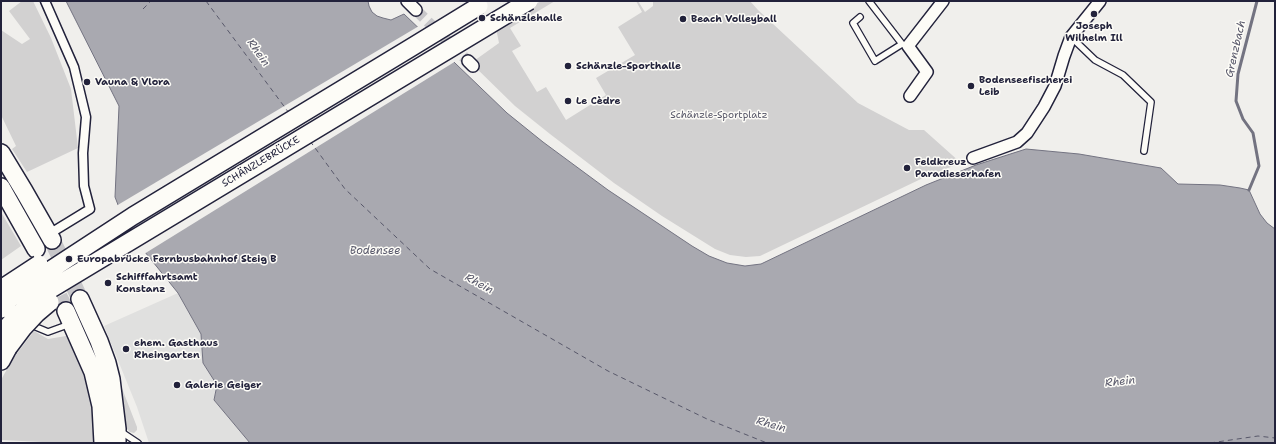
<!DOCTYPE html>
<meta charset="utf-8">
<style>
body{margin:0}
#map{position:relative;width:1276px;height:444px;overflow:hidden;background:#f0efec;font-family:"Shantell Sans",sans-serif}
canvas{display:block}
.frame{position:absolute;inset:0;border:2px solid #22223b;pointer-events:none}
</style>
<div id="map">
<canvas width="1276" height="444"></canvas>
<div class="frame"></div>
</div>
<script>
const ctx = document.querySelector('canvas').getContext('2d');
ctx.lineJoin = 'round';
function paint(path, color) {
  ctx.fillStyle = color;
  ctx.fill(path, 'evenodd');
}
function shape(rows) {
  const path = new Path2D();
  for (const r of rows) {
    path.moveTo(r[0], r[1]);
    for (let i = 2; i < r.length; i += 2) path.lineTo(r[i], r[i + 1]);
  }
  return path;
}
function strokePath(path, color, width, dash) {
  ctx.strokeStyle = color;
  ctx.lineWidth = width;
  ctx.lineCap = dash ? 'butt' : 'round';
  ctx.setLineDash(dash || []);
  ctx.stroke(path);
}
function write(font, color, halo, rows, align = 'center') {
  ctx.font = font + ' "Shantell Sans",sans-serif';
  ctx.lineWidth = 3;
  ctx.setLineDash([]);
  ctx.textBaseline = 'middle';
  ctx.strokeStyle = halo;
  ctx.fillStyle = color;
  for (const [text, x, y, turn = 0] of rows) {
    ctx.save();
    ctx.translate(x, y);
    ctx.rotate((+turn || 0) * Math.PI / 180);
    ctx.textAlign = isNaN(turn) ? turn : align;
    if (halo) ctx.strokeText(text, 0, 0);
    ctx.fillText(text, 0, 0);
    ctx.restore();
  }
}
const built = shape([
 [178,293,201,334,203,363,217,385,214,400,250,443,149,443,137,407,104,326]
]);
const green = shape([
 [22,1,33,1,51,38,71,89,78,148,27,172,12,149,16,146,1,115,1,30,22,44,30,39,9,11],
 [541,1,555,1,510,28,521,46,512,51,537,92,546,87,566,120,606,95,596,78,635,55,618,27,642,12,636,1,638,1,645,12,653,6,653,1,750,1,758,10,858,103,909,130,924,130,961,163,923,178,760,256,746,257,730,255,715,249,662,216,614,183,550,134,515,106,471,63,499,43,496,28],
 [1,212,21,246,1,260],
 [34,331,48,339,72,335,93,391,96,443,63,443,1,440,1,380,12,360],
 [111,360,137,427,137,430,134,433,130,432,125,427]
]);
const water = shape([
 [66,1,368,1,369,6,372,12,377,16,383,18,391,20,404,14,507,113,543,142,608,190,692,246,709,256,727,263,745,266,761,264,926,185,976,165,1026,149,1079,154,1161,168,1178,184,1220,185,1240,188,1249,190,1260,214,1267,223,1275,229,1275,443,250,443,214,400,217,385,203,363,201,334,178,293,128,231,115,197,119,106,66,1]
]);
const pier = shape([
 [419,26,456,61,144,254,127,232,116,206]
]);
const stream = shape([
 [1249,190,1259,166,1253,133,1243,119,1236,101,1238,74,1257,1]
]);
const ferry = shape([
 [206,1,289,113],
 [143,9,151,1],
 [310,141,345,189,430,269,608,371,707,419,767,443],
 [1210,443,1258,436,1275,438]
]);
const minorTunnel = shape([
 [416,10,468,61]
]);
const primaryTunnel = shape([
 [52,240,80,299],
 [48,274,66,311]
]);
const service = shape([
 [869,1,902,44],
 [860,17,853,23,875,61,902,44,908,46],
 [1071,37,1095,60,1123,75,1151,102,1144,151],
 [36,327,48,332,70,324],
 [120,431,138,443]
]);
const pedestrian = shape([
 [45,1,74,67,86,117,83,153,84,186,90,209,54,231]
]);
const minor = shape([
 [407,1,416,10],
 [468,61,473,66],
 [910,96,927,72,908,46,943,1],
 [973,158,1017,142,1027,133,1044,107,1055,86,1064,56,1071,37,1100,1]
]);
const primary = shape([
 [1,153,24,191,52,240],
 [1,187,36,249],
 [80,299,99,341,107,363,111,379,117,429,117,443],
 [66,311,93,372,101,406,103,443],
 [1,361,8,348]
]);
const primaryBridge = shape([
 [4,287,39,264],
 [1,309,10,299,32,282,133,216,412,47,479,6],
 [1,334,17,316,32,302,51,289,529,1],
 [8,348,23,328,37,313,50,302]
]);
const markers = [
 [1094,14,4,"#22223b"],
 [482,18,4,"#22223b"],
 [683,19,4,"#22223b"],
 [568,66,4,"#22223b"],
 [87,82,4,"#22223b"],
 [971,86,4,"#22223b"],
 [568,101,4,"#22223b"],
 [907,168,4,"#22223b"],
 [69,259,4,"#22223b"],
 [108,283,4,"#22223b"],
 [126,349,4,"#22223b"],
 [177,385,4,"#22223b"]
];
const poiNames = [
 ["Schänzlehalle",490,18],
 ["Beach Volleyball",691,19],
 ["Joseph",1094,26,"center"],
 ["Wilhelm Ill",1094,38,"center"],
 ["Schänzle-Sporthalle",576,66],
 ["Bodenseefischerei",979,80],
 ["Leib",979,92],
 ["Vauna & Vlora",95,82],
 ["Le Cèdre",576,101],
 ["Feldkreuz",915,162],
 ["Paradieserhafen",915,174],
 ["Europabrücke Fernbusbahnhof Steig B",77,259],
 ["Schifffahrtsamt",116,277],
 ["Konstanz",116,289],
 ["ehem. Gasthaus",134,343],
 ["Rheingarten",134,355],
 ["Galerie Geiger",185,385]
];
const parkNames = [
 ["Schänzle-Sportplatz",719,115]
];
const streetNames = [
 ["SCHÄNZLEBRÜCKE",261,162,-31]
];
const waterNames = [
 ["Grenzbach",1236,49,-77],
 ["Rhein",258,53,55],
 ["Bodensee",375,251],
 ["Rhein",479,284,29],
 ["Rhein",1120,382,-6],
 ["Rhein",771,425,16]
];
paint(built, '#e0e0df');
paint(green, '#d2d1d1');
paint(water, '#a9a9b0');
strokePath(water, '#737381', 1);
paint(pier, '#f0efec');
strokePath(stream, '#737381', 3);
strokePath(ferry, '#58586a', 1, [5, 4]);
strokePath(minorTunnel, '#c7c6c9', 11, [11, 5.5]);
strokePath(primaryTunnel, '#c7c6c9', 17, [17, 8]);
strokePath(service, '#22223b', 8);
strokePath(pedestrian, '#22223b', 11);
strokePath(minor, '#22223b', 14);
strokePath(primary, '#22223b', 20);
strokePath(service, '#fdfcf7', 5.5);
strokePath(pedestrian, '#fdfcf7', 8);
strokePath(minor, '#fdfcf7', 11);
strokePath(primary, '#fdfcf7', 17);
strokePath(primaryBridge, '#22223b', 20, []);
strokePath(primaryBridge, '#fdfcf7', 17);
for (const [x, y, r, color] of markers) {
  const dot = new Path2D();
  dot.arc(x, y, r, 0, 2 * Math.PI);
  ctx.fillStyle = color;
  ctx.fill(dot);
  strokePath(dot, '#fdfcf7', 1.5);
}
write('bold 10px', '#22223b', '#fdfcf7', poiNames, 'left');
write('10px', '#575768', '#fdfcf7', parkNames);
write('10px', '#22223b', '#fdfcf7', streetNames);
write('italic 11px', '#58586a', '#fdfcf7', waterNames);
</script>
